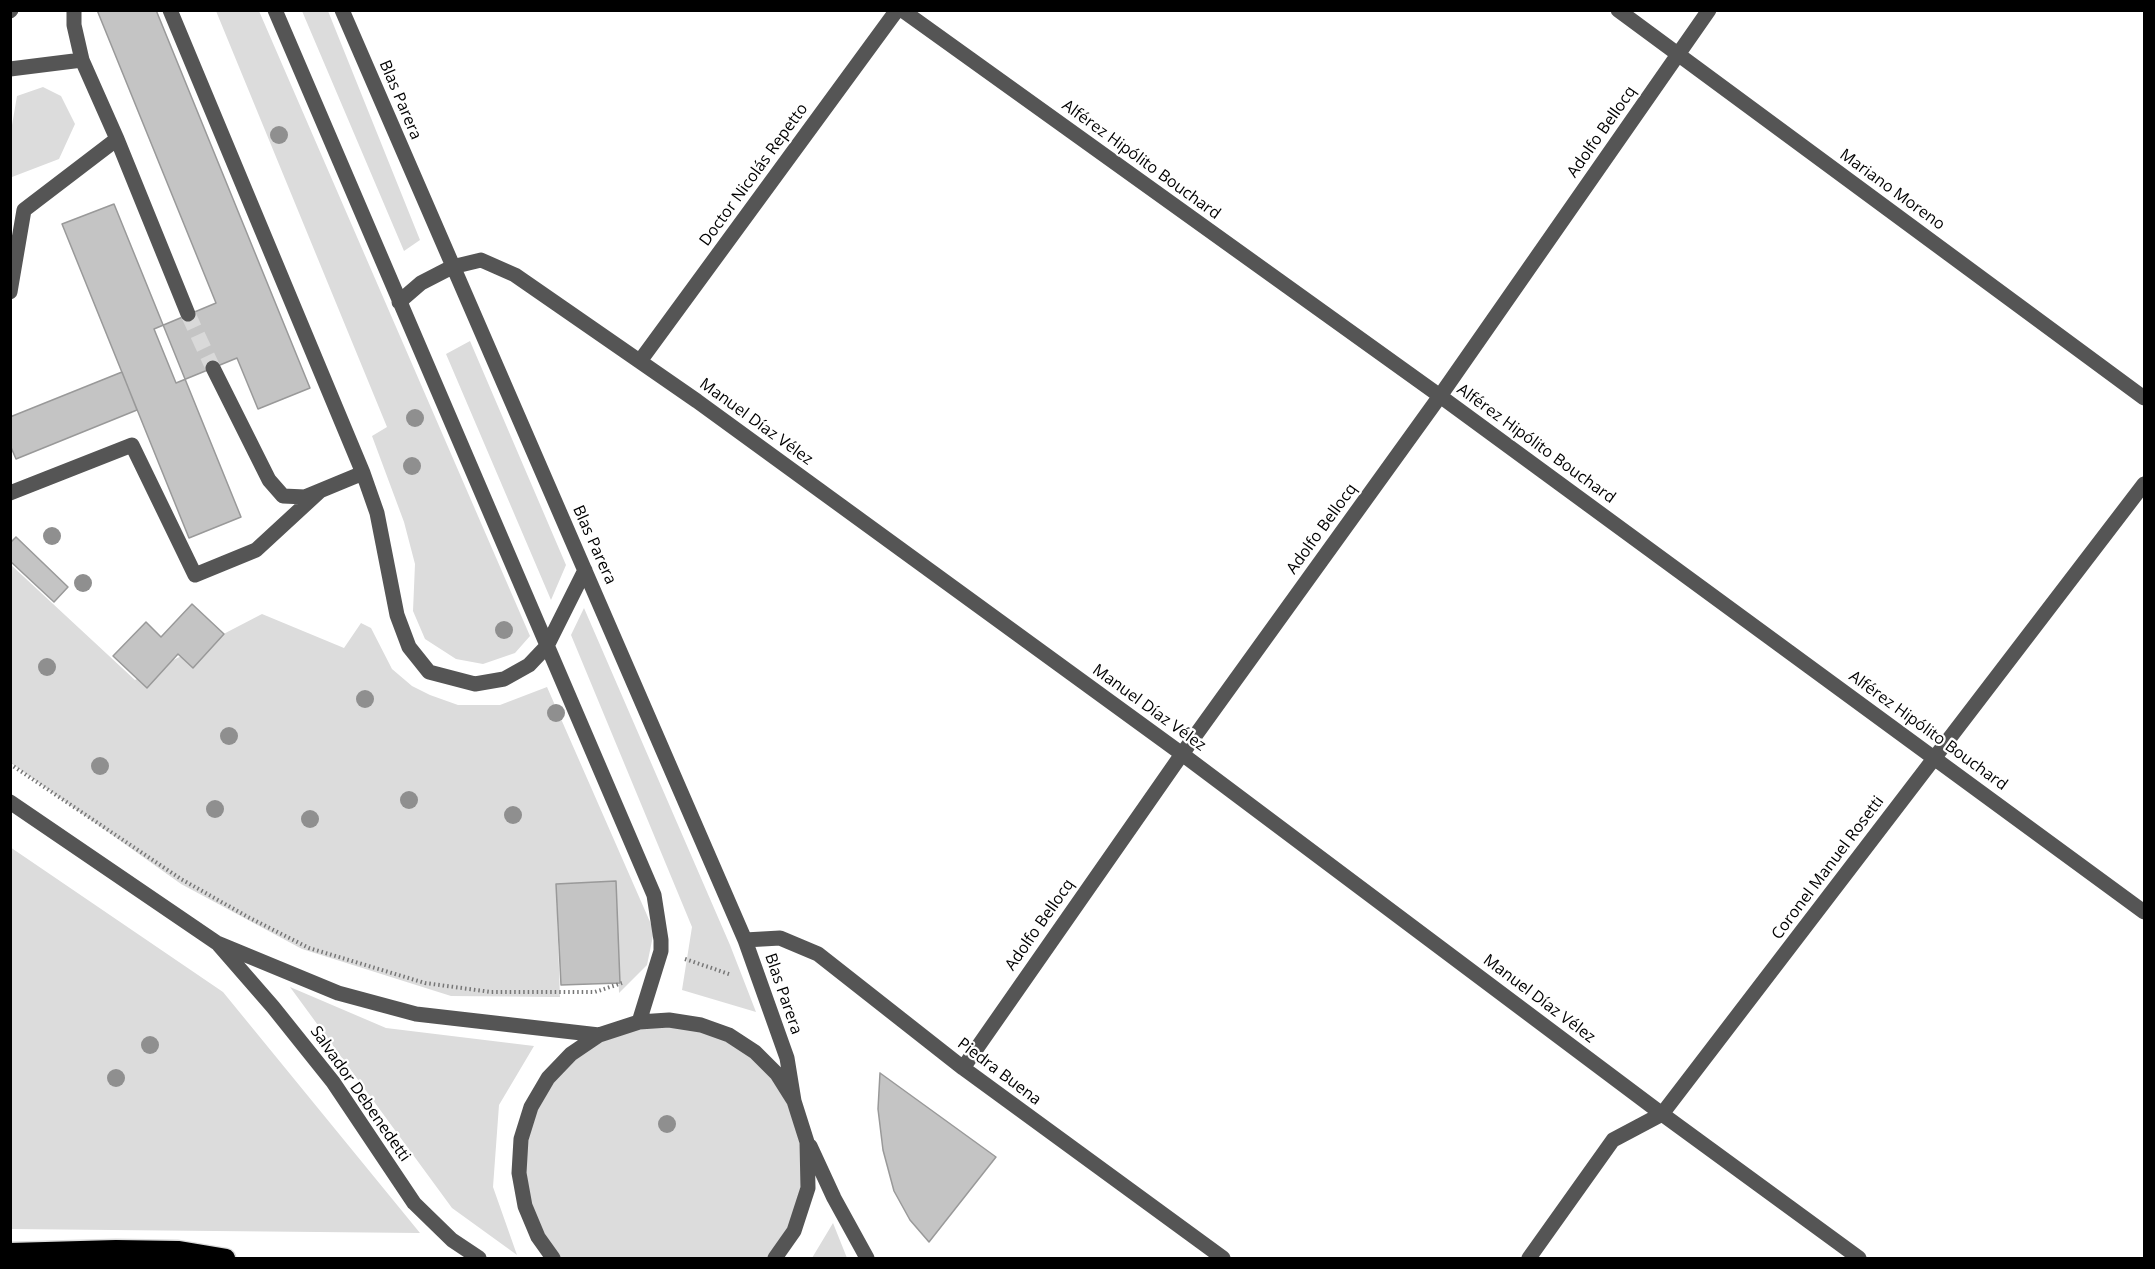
<!DOCTYPE html>
<meta charset="utf-8">
<style>
body{margin:0}
#map{position:relative;width:2155px;height:1269px;overflow:hidden;background:#fff;font-family:"Open Sans",sans-serif}
canvas{display:block}
.frame{position:absolute;inset:0;border:12px solid #000;pointer-events:none}
</style>
<div id="map">
<canvas width="2155" height="1269"></canvas>
<div class="frame"></div>
</div>
<script>
const ctx = document.querySelector('canvas').getContext('2d');
ctx.lineJoin = 'round';
function paint(path, color) {
  ctx.fillStyle = color;
  ctx.fill(path, 'evenodd');
}
function shape(rows) {
  const path = new Path2D();
  for (const r of rows) {
    path.moveTo(r[0], r[1]);
    for (let i = 2; i < r.length; i += 2) path.lineTo(r[i], r[i + 1]);
  }
  return path;
}
function strokePath(path, color, width, dash) {
  ctx.strokeStyle = color;
  ctx.lineWidth = width;
  ctx.lineCap = dash ? 'butt' : 'round';
  ctx.setLineDash(dash || []);
  ctx.stroke(path);
}
function write(font, color, halo, rows, align = 'center') {
  ctx.font = font + ' "Open Sans",sans-serif';
  ctx.lineWidth = 4.5;
  ctx.setLineDash([]);
  ctx.textBaseline = 'middle';
  ctx.strokeStyle = halo;
  ctx.fillStyle = color;
  for (const [text, x, y, turn = 0] of rows) {
    ctx.save();
    ctx.translate(x, y);
    ctx.rotate((+turn || 0) * Math.PI / 180);
    ctx.textAlign = isNaN(turn) ? turn : align;
    if (halo) ctx.strokeText(text, 0, 0);
    ctx.fillText(text, 0, 0);
    ctx.restore();
  }
}
const green = shape([
 [216,11,259,11,530,636,515,653,483,664,456,659,425,639,413,611,415,564,404,522,372,436,387,427],
 [302,11,328,11,420,240,404,251],
 [43,87,61,96,75,124,59,159,12,177,11,185,11,131,17,96],
 [470,341,566,565,551,600,446,354],
 [10,564,135,680,262,614,344,648,361,623,371,628,392,669,412,686,430,695,458,705,500,705,547,687,654,931,647,965,619,993,615,881,556,884,560,997,451,996,302,949,181,884,11,763],
 [584,608,730,945,756,1012,682,990,692,927,571,635],
 [10,847,223,992,420,1233,11,1229],
 [290,987,386,1028,534,1046,499,1105,493,1187,517,1255,452,1208],
 [639,1022,729,1035,794,1101,808,1188,775,1258,553,1258,519,1173,531,1107,571,1054],
 [833,1223,847,1258,812,1258]
]);
const building = shape([
 [97,10,156,10,310,388,258,409,237,358,176,383,154,329,216,303,97,10],
 [114,204,241,517,189,538,62,224,114,204],
 [122,372,137,410,16,459,10,445,10,417,122,372],
 [16,537,68,587,54,602,10,561,10,543,16,537],
 [192,604,224,634,193,668,178,654,147,688,113,656,146,622,161,637,192,604],
 [616,881,620,983,561,985,556,884,616,881],
 [880,1073,996,1157,929,1242,910,1220,894,1191,883,1150,878,1109,880,1073]
]);
const minorTunnel = shape([
 [188,314,213,368]
]);
const path = shape([
 [10,764,181,879,248,917,309,948,425,983,491,992,595,992,622,983],
 [685,959,729,974]
]);
const minor = shape([
 [74,10,74,25,82,60],
 [170,10,363,473,377,513,397,615,409,647,429,672,475,684,504,679,529,665,547,646,585,570],
 [275,10,654,895,661,940,661,951,639,1022],
 [342,10,745,940,787,1058,794,1101],
 [902,10,1440,396,2144,912],
 [1618,10,2144,398],
 [10,11,11,10],
 [10,69,82,60,117,139,24,210,10,292],
 [117,139,188,314],
 [399,302,421,283,452,267,481,260,515,275,697,401,1182,754,1662,1114,1859,1258],
 [640,361,897,10],
 [213,368,269,480,283,496,305,497,363,473],
 [10,493,132,445,195,575,256,550,320,491],
 [10,802,217,943,338,993,416,1014,599,1035],
 [745,940,780,938,818,954,963,1068,1223,1258],
 [219,945,273,1007,333,1082,414,1203,452,1240,479,1258],
 [963,1068,1182,754,1440,396,1709,10],
 [810,1146,834,1198,867,1258],
 [553,1258,538,1237,525,1206,519,1173,521,1139,531,1107,548,1078,571,1054,599,1035,639,1022,669,1020,701,1025,729,1035,755,1052,777,1074,794,1101,807,1142,808,1188,794,1231,775,1258],
 [1529,1258,1613,1140,1662,1114,2144,484]
]);
const highway = shape([
 [10,1252,116,1249,178,1250,226,1258]
]);
const trees = [
 [279,135],
 [415,418],
 [412,466],
 [52,536],
 [83,583],
 [504,630],
 [47,667],
 [365,699],
 [556,713],
 [229,736],
 [100,766],
 [409,800],
 [215,809],
 [513,815],
 [310,819],
 [150,1045],
 [116,1078],
 [667,1124]
];
const streetNames = [
 ["Blas Parera",400,100,67],
 ["Adolfo Bellocq",1602,132,-55],
 ["Alférez Hipólito Bouchard",1141,160,36],
 ["Doctor Nicolás Repetto",754,175,-54],
 ["Mariano Moreno",1892,190,36],
 ["Manuel Díaz Vélez",756,422,36],
 ["Alférez Hipólito Bouchard",1536,444,36],
 ["Adolfo Bellocq",1322,529,-54],
 ["Blas Parera",594,545,66],
 ["Manuel Díaz Vélez",1149,708,36],
 ["Alférez Hipólito Bouchard",1928,731,36],
 ["Coronel Manuel Rosetti",1828,868,-53],
 ["Adolfo Bellocq",1040,925,-55],
 ["Blas Parera",783,994,71],
 ["Manuel Díaz Vélez",1539,999,37],
 ["Piedra Buena",999,1072,37],
 ["Salvador Debenedetti",360,1094,55]
];
paint(green, '#dcdcdc');
paint(building, '#c4c4c4');
strokePath(building, '#999', 1.5);
strokePath(minorTunnel, '#d9d9d9', 15, [15, 8]);
strokePath(highway, '#dbdbdb', 21);
strokePath(path, '#777', 4, [1.5, 3]);
strokePath(minor, '#555', 15);
strokePath(highway, '#000', 18);
ctx.fillStyle = '#8f8f8f';
for (const [x, y] of trees) {
  ctx.beginPath();
  ctx.arc(x, y, 9, 0, 2 * Math.PI);
  ctx.fill();
}
write('16px', '#000', '#fff', streetNames);
</script>
